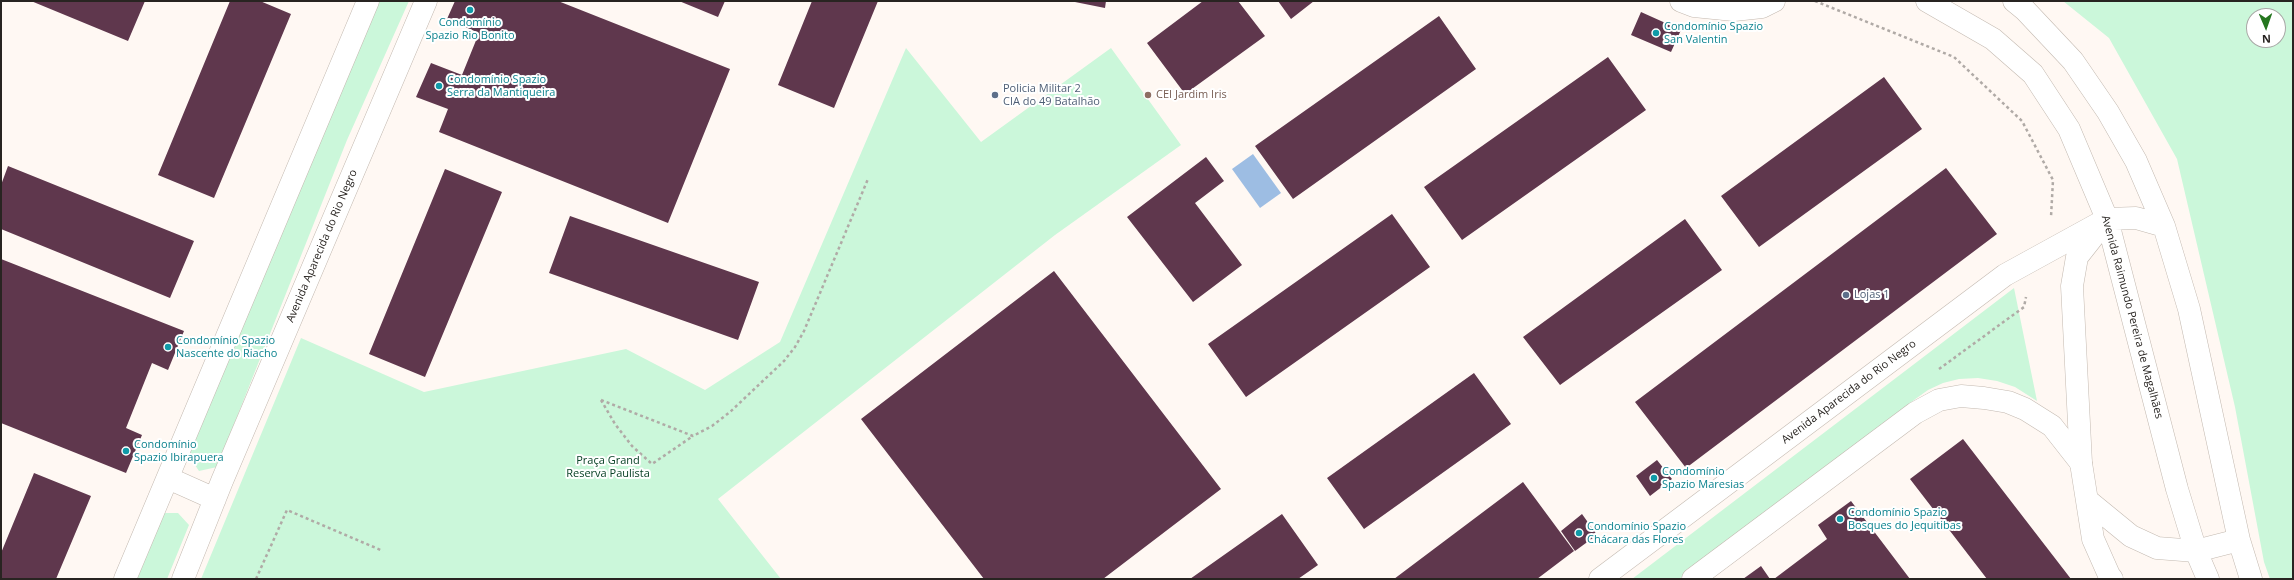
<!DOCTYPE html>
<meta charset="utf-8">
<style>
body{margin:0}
#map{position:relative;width:2294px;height:580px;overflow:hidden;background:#fff8f3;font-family:"Open Sans",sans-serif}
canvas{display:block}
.frame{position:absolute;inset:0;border:2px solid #282421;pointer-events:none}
.north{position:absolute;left:2246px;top:8px;width:40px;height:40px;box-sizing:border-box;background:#fff;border:1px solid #a9a7a6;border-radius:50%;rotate:178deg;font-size:11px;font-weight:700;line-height:16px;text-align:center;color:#282421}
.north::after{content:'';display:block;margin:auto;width:14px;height:18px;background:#25761f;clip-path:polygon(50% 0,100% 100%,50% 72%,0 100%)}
</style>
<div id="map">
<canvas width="2294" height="580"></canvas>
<div class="frame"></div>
<div class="north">N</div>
</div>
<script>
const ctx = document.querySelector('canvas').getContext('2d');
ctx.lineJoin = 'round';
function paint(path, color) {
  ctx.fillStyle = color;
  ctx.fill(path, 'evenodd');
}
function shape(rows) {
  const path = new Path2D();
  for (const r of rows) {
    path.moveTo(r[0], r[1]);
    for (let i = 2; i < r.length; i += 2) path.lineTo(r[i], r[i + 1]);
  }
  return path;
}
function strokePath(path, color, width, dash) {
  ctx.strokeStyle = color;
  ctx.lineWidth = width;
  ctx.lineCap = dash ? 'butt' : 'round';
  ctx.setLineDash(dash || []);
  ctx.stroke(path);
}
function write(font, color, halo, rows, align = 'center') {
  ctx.font = font + ' "Open Sans",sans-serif';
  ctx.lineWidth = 4;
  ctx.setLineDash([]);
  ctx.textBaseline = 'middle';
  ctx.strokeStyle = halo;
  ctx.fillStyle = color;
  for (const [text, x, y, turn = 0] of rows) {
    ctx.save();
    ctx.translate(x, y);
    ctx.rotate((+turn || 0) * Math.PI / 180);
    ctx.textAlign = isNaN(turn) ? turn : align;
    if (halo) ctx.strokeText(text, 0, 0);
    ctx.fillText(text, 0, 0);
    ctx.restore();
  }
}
const green = shape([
 [378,1,409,1,347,140,217,467,199,471,189,456,320,130],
 [2063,1,2293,1,2293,579,2270,579,2264,562,2235,407,2177,159,2109,38],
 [2254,16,2278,16,2278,40,2254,40],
 [906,48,981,142,1111,48,1181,145,1055,235,718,499,781,579,201,579,301,338,424,392,626,349,705,390,780,342],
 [2014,288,2037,401,2015,387,1997,381,1978,378,1959,379,1943,383,1928,390,1914,400,1679,579,1632,579],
 [164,513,178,513,189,525,167,579,137,579]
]);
const water = shape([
 [1253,154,1281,193,1260,208,1232,169]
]);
const building = shape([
 [31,1,145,1,128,41],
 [230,1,260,1,291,14,214,198,158,175],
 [455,1,558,1,730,69,668,223,439,132,448,109,416,97,431,63,462,75,479,33,447,19],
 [679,1,725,1,718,17],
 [812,1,878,1,834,108,778,85],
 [1070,1,1106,1,1105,8],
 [1203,1,1238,1,1265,36,1185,94,1147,43],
 [1278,1,1314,1,1291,19],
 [1641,12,1681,30,1671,52,1631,35],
 [1439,16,1476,69,1293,199,1255,146],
 [1608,57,1646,110,1462,240,1424,187],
 [1884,77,1922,129,1759,247,1721,196],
 [1206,157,1224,181,1195,203,1242,265,1193,302,1127,217],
 [8,166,194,241,170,298,1,229,1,185],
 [1946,168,1997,234,1686,468,1635,402],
 [445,169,502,192,425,377,369,354],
 [1392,214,1430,267,1246,397,1208,344],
 [570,216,759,282,738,340,549,273],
 [1685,219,1722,270,1560,385,1523,337],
 [1,259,184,331,168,370,152,363,126,428,142,435,126,473,1,423],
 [1054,271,1221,489,1103,579,984,579,861,419],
 [1474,373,1511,424,1364,529,1327,478],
 [1963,439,2071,579,1987,579,1910,479],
 [1657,460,1672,479,1650,496,1636,476],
 [34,473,91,496,56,579,1,579,1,553],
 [1523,482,1574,551,1537,579,1394,579],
 [1851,501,1910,579,1774,579,1827,539,1818,525],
 [1282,514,1318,565,1298,579,1190,579],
 [1582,514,1597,535,1575,551,1561,531],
 [1761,566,1770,579,1743,579]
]);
const path = shape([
 [1815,1,1954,57,2022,121,2053,180,2051,217],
 [1939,369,2024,307,2026,297],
 [601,400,693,436,712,426,730,412,784,361,795,347,804,331,868,179],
 [601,400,615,424,632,446,652,464,693,436],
 [256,579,287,510,383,551]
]);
const minor = shape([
 [1681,1,1694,6,1734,10,1762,7,1774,1],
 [168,478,215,499],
 [125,579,368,1],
 [183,579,222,481,426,1],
 [1600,579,2005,275,2107,219],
 [1693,579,1915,413,1939,400,1961,396,1984,398,2008,402,2025,409,2052,426,2081,463]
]);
const major = shape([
 [1927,1,1993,39,2033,74,2069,129,2107,219,2177,489,2196,551,2208,579],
 [2014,1,2025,10,2073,61,2108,112,2136,161,2164,226,2189,309,2239,540,2251,579],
 [2107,219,2077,257,2072,286,2081,463,2093,539,2109,575,2112,579],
 [2107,219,2136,218,2164,226],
 [2087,500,2131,536,2157,548,2196,551,2239,540]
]);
const markers = [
 [470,10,4,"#0f9aa8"],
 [1656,33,4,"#0f9aa8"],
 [439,86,4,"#0f9aa8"],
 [995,95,4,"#5c6f8a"],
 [1148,95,4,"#8d6e63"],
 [1846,295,4,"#5c6f8a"],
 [168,347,4,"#0f9aa8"],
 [126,451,4,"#0f9aa8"],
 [1654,478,4,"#0f9aa8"],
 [1840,519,4,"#0f9aa8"],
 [1579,533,4,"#0f9aa8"]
];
const cultureNames = [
 ["Condomínio",470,23,"center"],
 ["Spazio Rio Bonito",470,36,"center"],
 ["Condomínio Spazio",1664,27],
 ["San Valentin",1664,40],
 ["Condomínio Spazio",447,80],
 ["Serra da Mantiqueira",447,93],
 ["Condomínio Spazio",176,341],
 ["Nascente do Riacho",176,354],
 ["Condomínio",134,445],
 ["Spazio Ibirapuera",134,458],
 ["Condomínio",1662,472],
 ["Spazio Maresias",1662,485],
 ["Condomínio Spazio",1848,513],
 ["Bosques do Jequitibas",1848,526],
 ["Condomínio Spazio",1587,527],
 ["Chácara das Flores",1587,540]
];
const serviceNames = [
 ["Policia Militar 2",1003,89],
 ["CIA do 49 Batalhão",1003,102],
 ["Lojas 1",1854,295]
];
const educationNames = [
 ["CEI Jardim Iris",1156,95]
];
const streetNames = [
 ["Avenida Aparecida do Rio Negro",322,246,-67],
 ["Avenida Raimundo Pereira de Magalhães",2132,317,75],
 ["Avenida Aparecida do Rio Negro",1849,392,-37]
];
const parkNames = [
 ["Praça Grand",608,461],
 ["Reserva Paulista",608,474]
];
paint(green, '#cbf7da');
paint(water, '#9dbde3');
paint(building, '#5f374d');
strokePath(minor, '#c3b9b0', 23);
strokePath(major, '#c3b9b0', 23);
strokePath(path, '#b0aaa6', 2.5, [3, 3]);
strokePath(minor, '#fff', 22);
strokePath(major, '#fff', 22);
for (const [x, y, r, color] of markers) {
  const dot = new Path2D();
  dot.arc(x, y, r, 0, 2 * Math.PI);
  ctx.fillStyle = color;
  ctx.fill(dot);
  strokePath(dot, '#fff', 1.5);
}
write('11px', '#0d838f', '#fff', cultureNames, 'left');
write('11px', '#4e5e75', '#fff', serviceNames, 'left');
write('11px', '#785e54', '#fff', educationNames, 'left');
write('11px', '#282421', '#fff', streetNames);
write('11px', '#084125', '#fff', parkNames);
</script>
